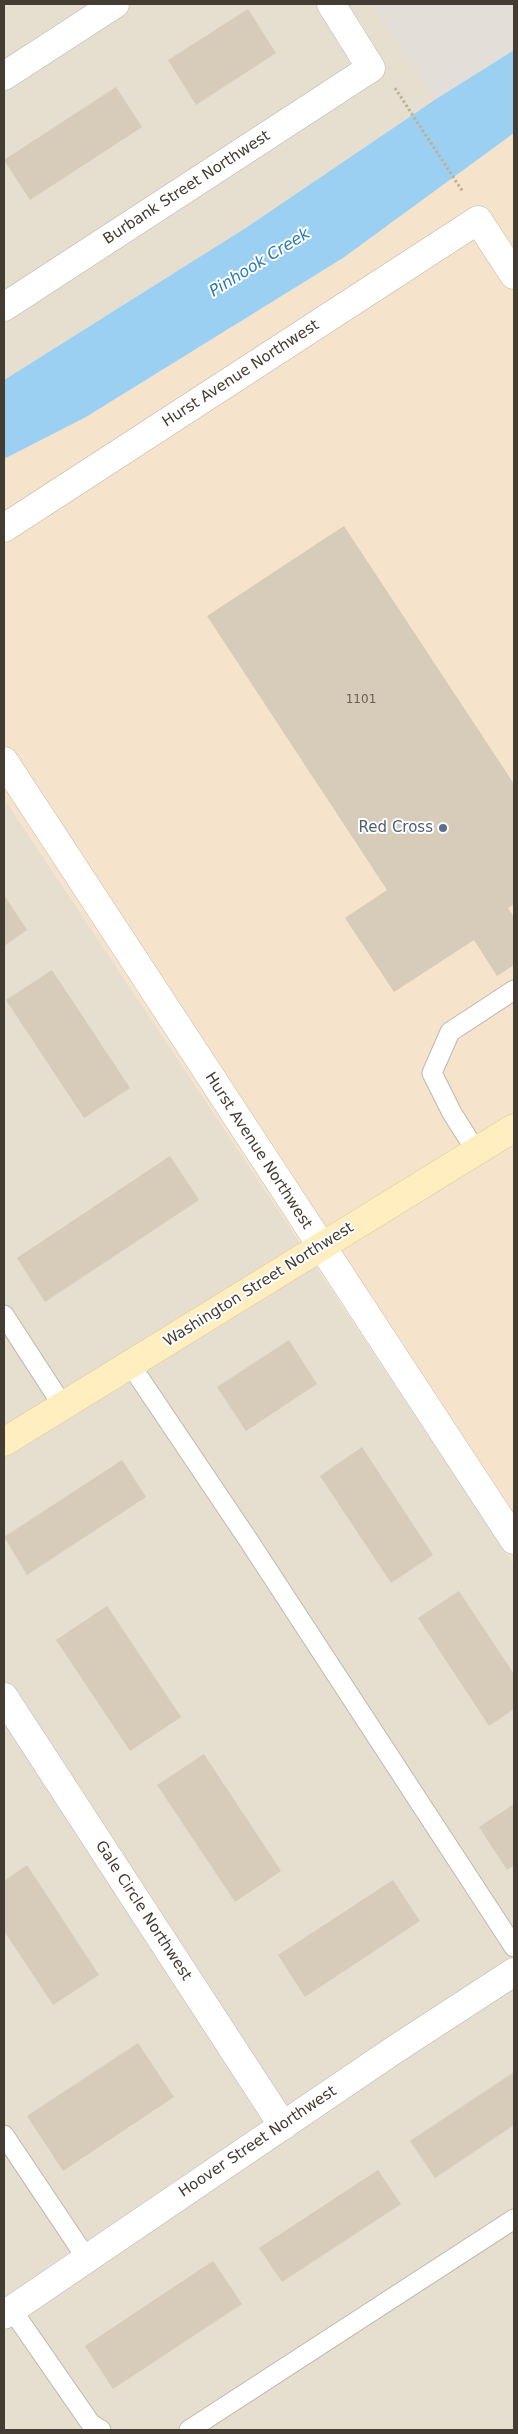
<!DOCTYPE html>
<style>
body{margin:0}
#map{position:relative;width:518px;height:2434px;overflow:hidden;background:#f2ede2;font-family:"DejaVu Sans",sans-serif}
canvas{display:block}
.frame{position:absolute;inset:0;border:5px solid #433c32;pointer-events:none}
</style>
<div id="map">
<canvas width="518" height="2434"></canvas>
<div class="frame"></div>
</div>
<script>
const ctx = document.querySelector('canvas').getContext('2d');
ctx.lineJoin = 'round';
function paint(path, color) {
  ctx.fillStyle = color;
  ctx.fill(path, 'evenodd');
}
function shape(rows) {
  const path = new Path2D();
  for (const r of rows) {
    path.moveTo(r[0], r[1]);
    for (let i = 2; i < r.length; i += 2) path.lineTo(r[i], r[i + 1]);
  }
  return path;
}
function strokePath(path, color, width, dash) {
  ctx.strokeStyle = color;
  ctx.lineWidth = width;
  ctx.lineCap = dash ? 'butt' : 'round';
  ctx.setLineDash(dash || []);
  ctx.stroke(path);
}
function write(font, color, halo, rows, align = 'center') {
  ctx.font = font + ' "DejaVu Sans",sans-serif';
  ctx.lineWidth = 4;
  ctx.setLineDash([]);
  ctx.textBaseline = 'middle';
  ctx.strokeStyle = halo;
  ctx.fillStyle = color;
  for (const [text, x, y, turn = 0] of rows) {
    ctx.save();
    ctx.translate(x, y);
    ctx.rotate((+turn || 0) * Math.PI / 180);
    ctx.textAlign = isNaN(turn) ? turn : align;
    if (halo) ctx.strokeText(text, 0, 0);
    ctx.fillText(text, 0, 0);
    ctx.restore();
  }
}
const residential = shape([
 [4,4,371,4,436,99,244,229,4,380],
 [4,798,514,1564,514,2430,4,2430]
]);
const commercial = shape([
 [514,133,514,1564,4,798,4,459,86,417,343,258]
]);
const industrial = shape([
 [371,4,514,4,514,50,436,99]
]);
const water = shape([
 [514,50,514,133,343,258,86,417,4,459,4,380,244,229,436,99]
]);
const building = shape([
 [248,9,276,53,196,105,168,60],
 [116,87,142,127,30,200,4,160],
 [344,526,514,784,514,904,508,908,514,917,514,965,497,976,474,940,394,992,345,918,387,890,207,616],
 [4,895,27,930,4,946],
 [52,970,130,1088,84,1118,6,1000],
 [170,1156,199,1200,45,1302,17,1258],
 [289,1340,317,1384,246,1431,217,1387],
 [362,1447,433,1555,391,1583,320,1476],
 [122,1460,146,1497,27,1575,4,1537],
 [459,1591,514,1674,514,1709,489,1726,418,1618],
 [107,1606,181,1717,130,1751,56,1640],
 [204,1754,281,1871,235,1902,157,1785],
 [514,1804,514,1865,507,1870,479,1827],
 [27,1865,99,1975,53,2005,4,1931,4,1881],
 [393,1880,420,1921,305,1997,278,1955],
 [138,2043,174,2097,63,2171,27,2116],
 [514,2072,514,2125,435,2178,410,2141],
 [378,2170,401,2204,282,2282,259,2248],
 [213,2261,242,2304,113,2389,85,2346]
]);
const path = shape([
 [395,88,463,192]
]);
const service = shape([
 [476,1151,452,1113,432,1073,450,1032,514,990],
 [4,1315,63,1406],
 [130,1364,249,1541,514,1947],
 [4,2135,87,2259],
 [12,2310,91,2424,101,2430],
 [189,2430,514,2219]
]);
const minor = shape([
 [4,76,115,4],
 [4,307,371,68,331,4],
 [4,528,478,220,514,275],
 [4,761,514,1540],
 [4,1697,283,2126],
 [4,2315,394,2050,514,1972]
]);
const secondary = shape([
 [4,1442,514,1128]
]);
const markers = [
 [443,828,5,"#5c6f8a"]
];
const numberNames = [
 ["1101",361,700]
];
const streetNames = [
 ["Burbank Street Northwest",187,188,-33],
 ["Hurst Avenue Northwest",241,374,-33],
 ["Hurst Avenue Northwest",258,1151,57],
 ["Washington Street Northwest",259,1285,-32],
 ["Gale Circle Northwest",143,1911,57],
 ["Hoover Street Northwest",258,2142,-34]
];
const serviceNames = [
 ["Red Cross",433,828]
];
const waterNames = [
 ["Pinhook Creek",260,263,-32]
];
paint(residential, '#e6dfd0');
paint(commercial, '#f6e3cb');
paint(industrial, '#e3ded7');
paint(water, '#9bd0f2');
paint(building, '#d7cbba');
strokePath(service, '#c0b7a7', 21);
strokePath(minor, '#c0b7a7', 29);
strokePath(secondary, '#d7c391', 29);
strokePath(path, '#c0b095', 3, [2.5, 2.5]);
strokePath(service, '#fff', 19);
strokePath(minor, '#fff', 28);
strokePath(secondary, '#ffeebf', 28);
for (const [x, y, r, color] of markers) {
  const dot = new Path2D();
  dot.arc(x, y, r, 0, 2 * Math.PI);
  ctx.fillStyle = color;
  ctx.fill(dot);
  strokePath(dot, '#fff', 2);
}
write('12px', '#686054', null, numberNames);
write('15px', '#433c32', '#fff', streetNames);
write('15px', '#4e5e75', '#fff', serviceNames, 'right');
write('italic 16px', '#297ab2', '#fff', waterNames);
</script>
